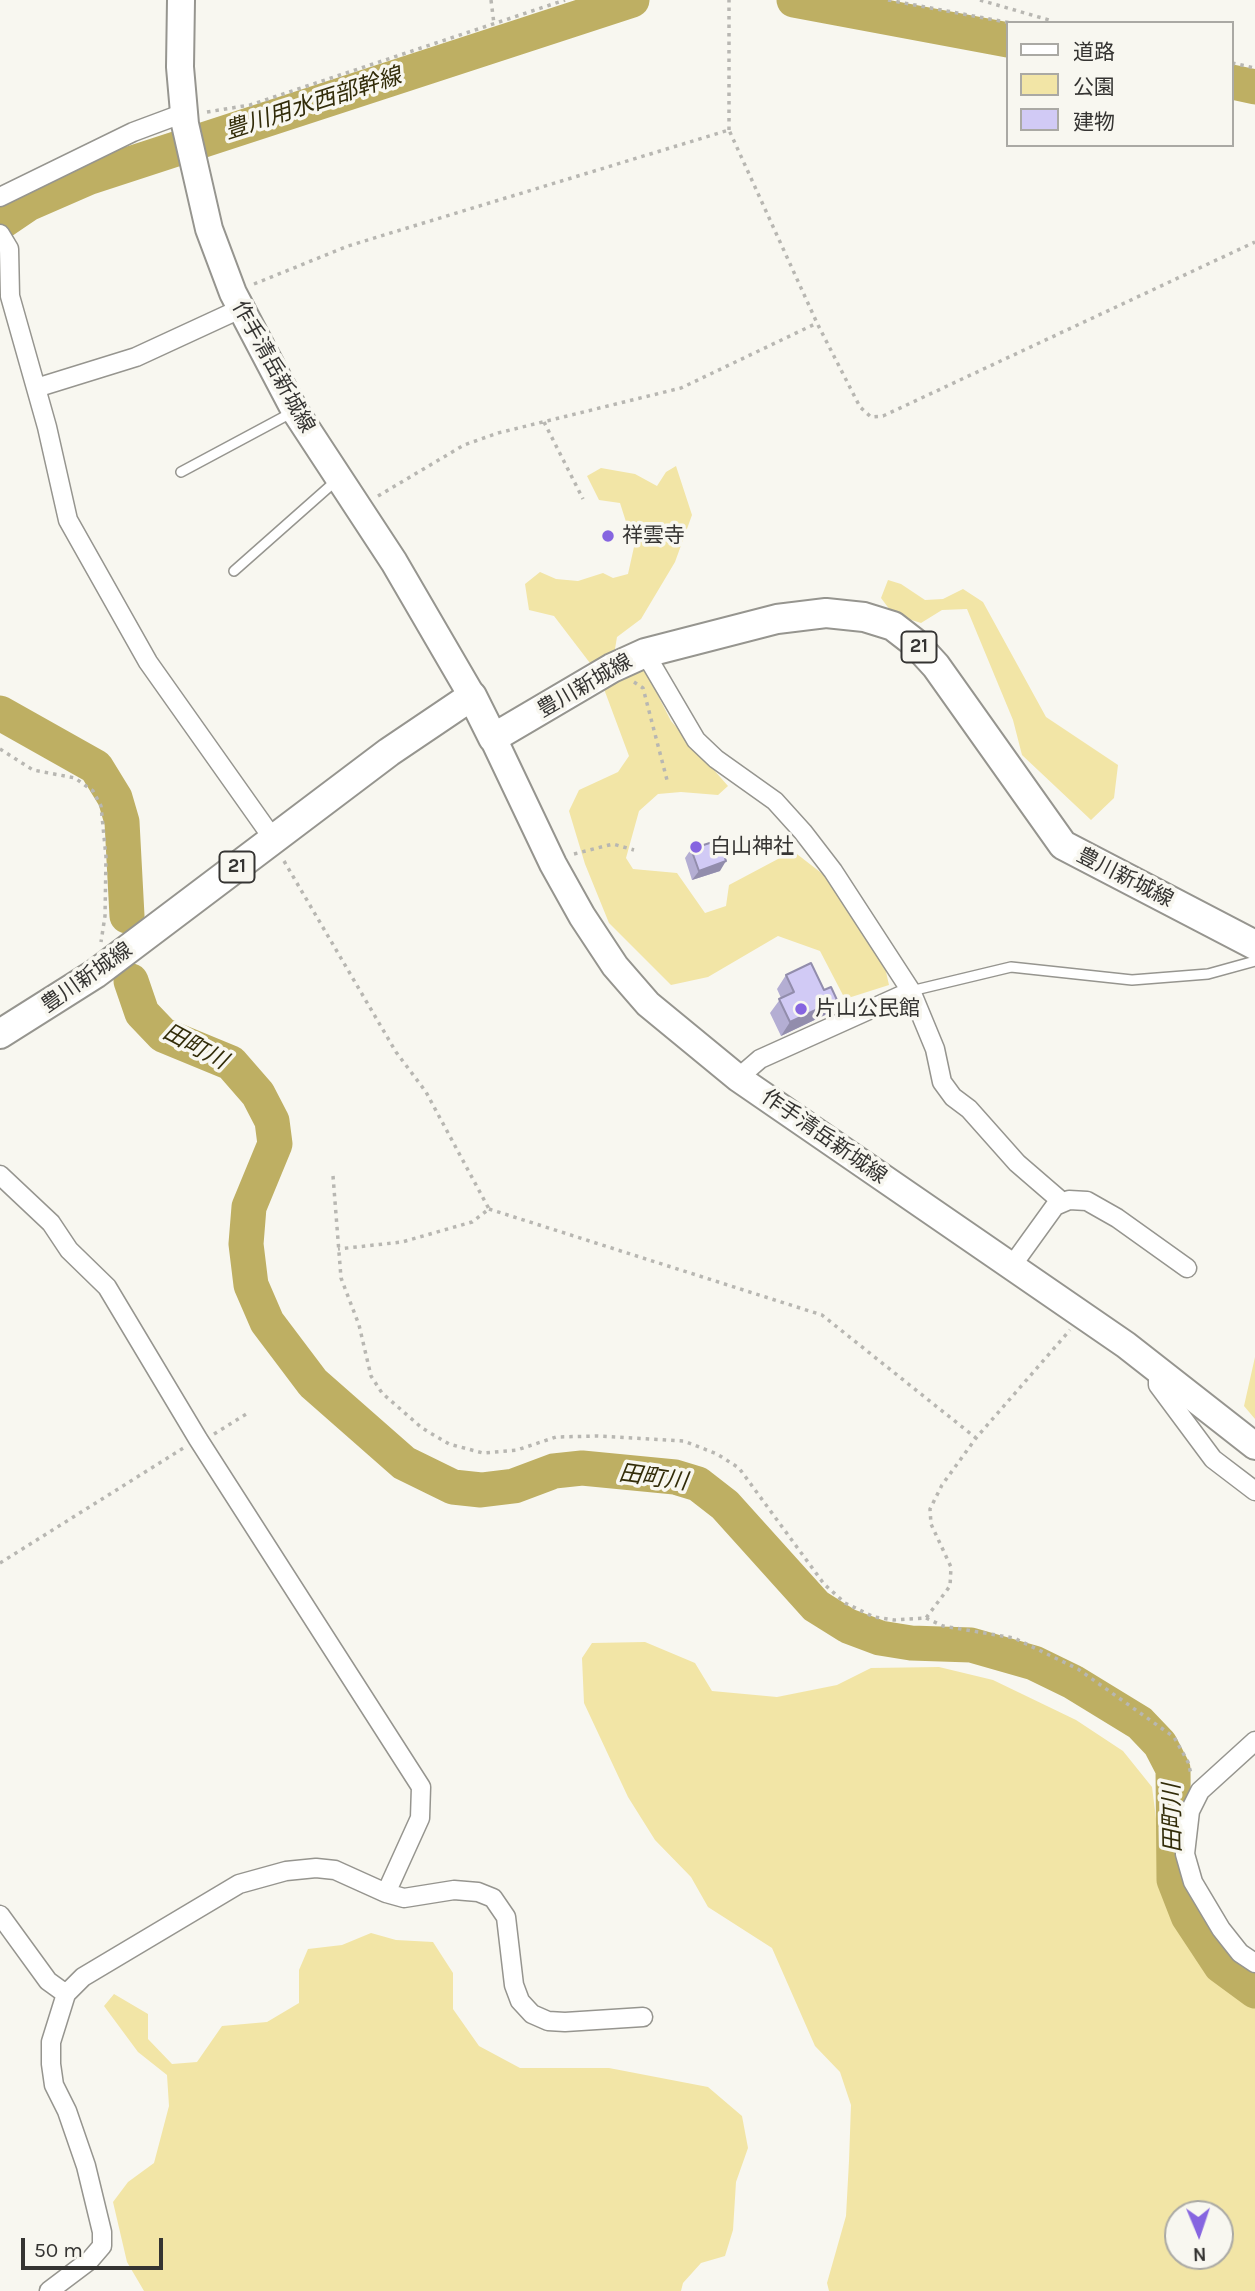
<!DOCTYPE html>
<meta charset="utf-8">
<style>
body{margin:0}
#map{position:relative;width:1255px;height:2291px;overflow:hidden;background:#f8f7f0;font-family:Karla,"Noto Sans JP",sans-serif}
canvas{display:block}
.legend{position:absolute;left:1006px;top:21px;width:228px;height:126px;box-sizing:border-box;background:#f8f7f0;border:2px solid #aaa9a4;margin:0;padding:9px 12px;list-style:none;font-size:21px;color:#353432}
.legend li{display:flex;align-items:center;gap:14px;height:35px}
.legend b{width:35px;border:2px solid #aaa9a4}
.north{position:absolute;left:1164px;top:2200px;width:70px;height:70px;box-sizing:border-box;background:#f8f7f0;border:2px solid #aaa9a4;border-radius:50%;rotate:178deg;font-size:19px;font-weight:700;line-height:28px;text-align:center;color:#353432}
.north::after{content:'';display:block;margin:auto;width:24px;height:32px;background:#8665e0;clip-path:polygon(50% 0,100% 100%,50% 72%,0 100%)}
.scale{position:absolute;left:21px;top:2238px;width:142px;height:32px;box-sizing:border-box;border:4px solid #353432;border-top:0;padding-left:9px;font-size:21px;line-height:24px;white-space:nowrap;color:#353432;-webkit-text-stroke:5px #f8f7f0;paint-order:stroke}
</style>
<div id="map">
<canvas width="1255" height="2291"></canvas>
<ul class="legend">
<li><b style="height:9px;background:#fff"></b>道路</li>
<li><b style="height:19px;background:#f2e5a6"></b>公園</li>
<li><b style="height:19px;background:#d1caf5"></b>建物</li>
</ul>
<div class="north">N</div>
<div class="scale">50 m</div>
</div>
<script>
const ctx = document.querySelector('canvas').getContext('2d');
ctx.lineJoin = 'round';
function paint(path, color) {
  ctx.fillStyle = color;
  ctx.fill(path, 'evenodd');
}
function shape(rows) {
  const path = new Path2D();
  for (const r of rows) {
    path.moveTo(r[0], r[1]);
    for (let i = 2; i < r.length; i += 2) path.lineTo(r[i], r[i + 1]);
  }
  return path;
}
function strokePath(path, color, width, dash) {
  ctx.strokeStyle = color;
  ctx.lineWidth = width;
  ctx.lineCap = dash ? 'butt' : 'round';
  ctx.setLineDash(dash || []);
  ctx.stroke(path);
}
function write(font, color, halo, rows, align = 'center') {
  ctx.font = font + ' Karla,"Noto Sans JP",sans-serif';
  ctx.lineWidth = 7;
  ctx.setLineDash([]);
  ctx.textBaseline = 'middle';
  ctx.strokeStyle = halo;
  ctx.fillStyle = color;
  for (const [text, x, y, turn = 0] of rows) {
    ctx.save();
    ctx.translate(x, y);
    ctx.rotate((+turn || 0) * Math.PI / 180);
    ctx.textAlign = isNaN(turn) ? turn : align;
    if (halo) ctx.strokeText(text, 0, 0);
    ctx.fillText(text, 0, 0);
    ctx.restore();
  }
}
const green = shape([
 [676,466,692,515,675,562,641,619,617,637,614,655,593,667,554,616,529,610,525,584,540,572,556,579,578,581,603,573,613,578,628,574,634,547,620,503,599,500,587,476,601,468,635,474,657,486,666,472],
 [888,580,901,584,925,600,943,599,963,589,983,602,1046,717,1118,765,1114,798,1091,820,1022,755,1013,720,967,609,942,610,921,623,893,614,881,598],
 [643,666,671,721,728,786,718,795,681,792,658,794,639,811,626,858,633,869,677,873,705,913,726,906,729,885,793,851,824,875,884,963,889,985,845,999,820,951,778,936,708,977,671,985,609,923,585,864,569,811,579,790,618,772,629,756,604,689],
 [1255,1357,1255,1419,1244,1406],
 [645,1642,695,1663,712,1691,777,1697,837,1685,871,1668,939,1667,993,1680,1076,1720,1123,1751,1152,1787,1166,1897,1183,1936,1222,1985,1255,2002,1255,2291,829,2291,827,2283,846,2216,849,2161,851,2105,840,2072,815,2046,772,1948,708,1907,691,1877,655,1840,628,1797,584,1703,582,1658,592,1643],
 [1178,2214,1220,2214,1220,2256,1178,2256],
 [371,1933,396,1940,433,1942,453,1973,453,2009,479,2046,520,2068,609,2068,708,2087,742,2116,748,2148,736,2182,733,2230,725,2256,701,2263,683,2283,681,2291,144,2291,127,2262,113,2202,128,2182,154,2163,169,2106,167,2075,138,2052,104,2006,114,1994,148,2014,148,2039,172,2064,197,2062,222,2026,267,2022,299,2003,299,1970,308,1949,342,1945]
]);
const river = shape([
 [794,0,1008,40],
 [1232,82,1255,87],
 [0,223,28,204,90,177,632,0],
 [0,713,96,767,115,798,122,822,127,916],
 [131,981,142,1013,163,1035,231,1063,258,1094,272,1121,275,1144,249,1207,246,1244,251,1285,267,1322,313,1383,404,1463,453,1487,481,1490,514,1486,554,1471,582,1468,675,1477,698,1484,725,1505,816,1606,848,1626,880,1638,911,1643,971,1645,1034,1663,1073,1682,1140,1723,1160,1744,1173,1769,1174,1880,1188,1916,1221,1966,1255,1991]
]);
const path = shape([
 [491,0,494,24],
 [888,0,1011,23],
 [980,0,1049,20,1048,23],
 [1232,63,1255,68],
 [207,112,250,105,565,0],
 [729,130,729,0],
 [254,284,348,246,729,130,817,323,860,407,871,417,883,416,1255,242],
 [544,422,583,499],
 [378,496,464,445,498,433,681,388,817,323],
 [634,682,643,688,667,780],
 [0,749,33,770,75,778,93,791,101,806,106,857,105,916,101,942],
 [574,854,613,844,634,850],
 [284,861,396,1052,426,1092,489,1209,472,1222,402,1242,338,1249],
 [333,1176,341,1278,359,1325,371,1376,382,1393,422,1428,449,1444,483,1453,517,1450,556,1437,597,1436,684,1441,717,1454,739,1468,824,1584,845,1603,874,1617,894,1620,926,1618,950,1586,951,1567,931,1524,930,1509,942,1485,976,1438,1070,1330],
 [489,1209,822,1315,976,1438],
 [214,1434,248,1413],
 [0,1563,185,1447],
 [926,1618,943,1626,1014,1638,1078,1669,1174,1737,1188,1762,1191,1774]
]);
const service = shape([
 [181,472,293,412],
 [234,571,338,479],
 [911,991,1011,967,1132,980,1208,974,1255,961]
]);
const minor = shape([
 [0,197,133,132,184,113],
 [0,234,9,249,10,296,47,427,68,520,148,662,274,840],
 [36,388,136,357,240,309],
 [645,653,696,740,716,759,775,801,803,832,833,871,911,991,935,1049,942,1082,953,1097,969,1109,1017,1163,1061,1201],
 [738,1078,760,1059,911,991],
 [0,1175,51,1223,69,1250,107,1287,198,1439,421,1787,420,1818,386,1893,335,1870,316,1868,286,1871,239,1884,83,1977,66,1994,51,2042,51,2064,54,2085,67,2111,86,2166,102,2232,102,2246,90,2260,49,2291],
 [1011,1267,1055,1206,1069,1200,1087,1201,1117,1218,1187,1268],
 [1158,1369,1158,1385,1213,1459,1255,1491],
 [1255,1741,1200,1791,1190,1811,1185,1854,1193,1882,1221,1929,1240,1953,1255,1963],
 [386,1893,404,1898,454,1890,478,1892,493,1898,506,1917,514,1985,520,2001,532,2014,548,2021,565,2022,643,2017],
 [0,1915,48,1981,66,1994]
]);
const secondary = shape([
 [181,0,180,67,185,124,209,229,233,293,295,411,394,562,472,696],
 [493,738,553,864,582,916,615,966,648,1004,738,1078,1126,1345,1255,1446]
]);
const primary = shape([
 [0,1034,95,974,389,752,472,696,493,738,612,668,645,653,777,619,826,613,864,617,893,626,915,643,936,666,1063,845,1255,945]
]);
const wall = shape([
 [691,849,720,871,692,880,685,858],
 [786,975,827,1014,781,1036,770,1013,781,998,777,989]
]);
const shadedWall = shape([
 [726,861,720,871,692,880,699,871],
 [837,1000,827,1014,781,1036,790,1022]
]);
const building = shape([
 [719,840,726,861,699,871,691,849,719,840],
 [811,963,824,990,831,987,837,1000,790,1022,779,999,794,992,786,975,811,963]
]);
const markers = [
 [608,536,7,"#8665e0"],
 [696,847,7,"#8665e0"],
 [801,1009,7,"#8665e0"]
];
const shields = [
 [919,647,35],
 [237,867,35]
];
const shieldNames = [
 ["21",919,647],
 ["21",237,867]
];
const streetNames = [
 ["作手清岳新城線",273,367,61],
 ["豊川新城線",585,686,-30],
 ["豊川新城線",1125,878,27],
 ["豊川新城線",87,978,-35],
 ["作手清岳新城線",824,1137,35]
];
const poiNames = [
 ["祥雲寺",622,536],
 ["白山神社",710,847],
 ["片山公民館",815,1009]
];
const waterNames = [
 ["豊川用水西部幹線",313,104,-18],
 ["田町川",195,1047,28],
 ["田町川",653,1478,8],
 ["田町川",1173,1818,-91]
];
paint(green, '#f2e5a6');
strokePath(river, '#beaf63', 35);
strokePath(service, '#96958f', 12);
strokePath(minor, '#96958f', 21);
strokePath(secondary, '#96958f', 30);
strokePath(primary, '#96958f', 32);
strokePath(path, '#b8b7b2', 3.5, [3.5, 5]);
strokePath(service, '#fff', 9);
strokePath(minor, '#fff', 18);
strokePath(secondary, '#fff', 26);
strokePath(primary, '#fff', 28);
paint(wall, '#b4aed3');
paint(shadedWall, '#928dac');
paint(building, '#d1caf5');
strokePath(building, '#928dac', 2);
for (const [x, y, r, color] of markers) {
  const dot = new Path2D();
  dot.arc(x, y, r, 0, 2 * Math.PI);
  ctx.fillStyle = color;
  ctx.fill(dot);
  strokePath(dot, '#f8f7f0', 2.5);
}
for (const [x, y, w] of shields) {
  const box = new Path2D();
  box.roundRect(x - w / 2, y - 15.5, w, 31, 5);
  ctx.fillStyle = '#f8f7f0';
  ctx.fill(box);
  strokePath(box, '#353432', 2);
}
write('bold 19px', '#353432', null, shieldNames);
write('21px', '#353432', '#f8f7f0', streetNames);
write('21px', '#353432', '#f8f7f0', poiNames, 'left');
write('italic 23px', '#322c09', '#f8f7f0', waterNames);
</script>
